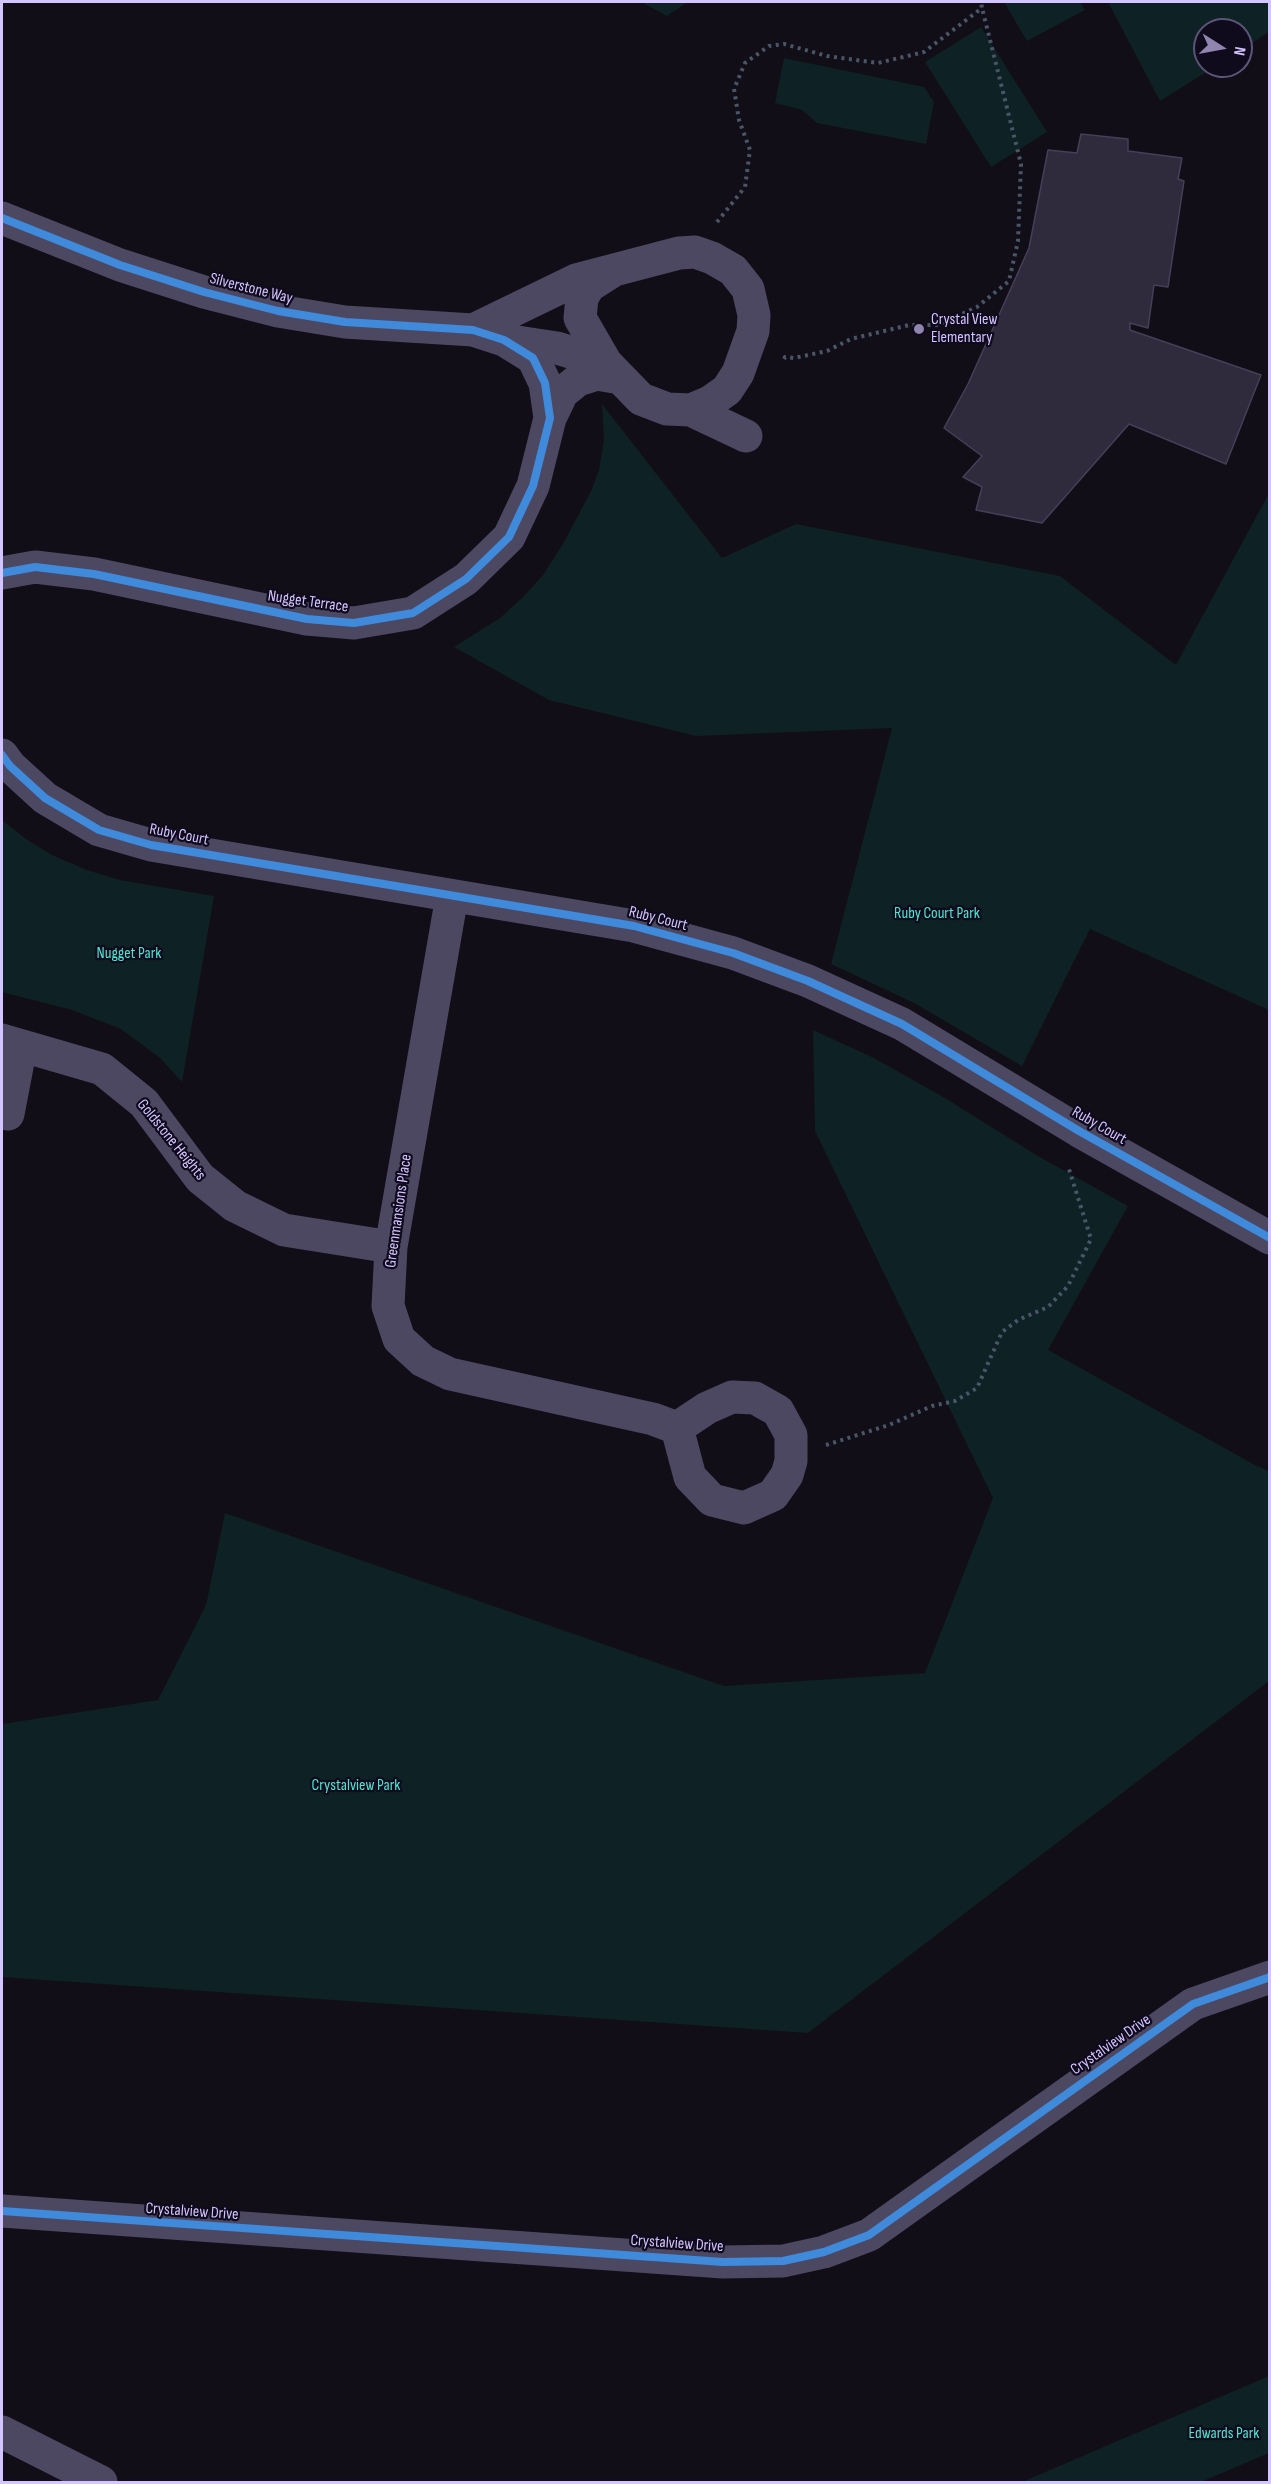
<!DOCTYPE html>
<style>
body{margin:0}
#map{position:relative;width:1271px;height:2484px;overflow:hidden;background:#110e18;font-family:"Sofia Sans Condensed",sans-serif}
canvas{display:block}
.frame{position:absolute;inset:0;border:3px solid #d3c5ff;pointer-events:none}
.north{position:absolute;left:1193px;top:18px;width:60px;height:60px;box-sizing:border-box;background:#0f0a1c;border:2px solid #5d5577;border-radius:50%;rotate:101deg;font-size:16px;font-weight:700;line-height:24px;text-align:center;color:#d3c5ff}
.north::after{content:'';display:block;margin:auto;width:21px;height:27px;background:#8f85ae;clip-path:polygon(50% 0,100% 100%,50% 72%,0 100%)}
</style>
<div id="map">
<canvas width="1271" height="2484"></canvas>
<div class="frame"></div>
<div class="north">N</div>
</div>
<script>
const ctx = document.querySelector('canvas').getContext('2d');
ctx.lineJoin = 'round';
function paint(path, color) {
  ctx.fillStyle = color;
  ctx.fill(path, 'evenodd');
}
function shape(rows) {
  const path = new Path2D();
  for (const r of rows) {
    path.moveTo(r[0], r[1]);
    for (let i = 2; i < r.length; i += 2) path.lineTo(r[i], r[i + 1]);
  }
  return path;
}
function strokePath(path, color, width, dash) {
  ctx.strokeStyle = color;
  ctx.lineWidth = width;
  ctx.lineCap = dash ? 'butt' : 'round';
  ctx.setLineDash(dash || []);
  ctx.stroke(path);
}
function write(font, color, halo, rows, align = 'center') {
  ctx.font = font + ' "Sofia Sans Condensed",sans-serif';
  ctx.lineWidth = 4.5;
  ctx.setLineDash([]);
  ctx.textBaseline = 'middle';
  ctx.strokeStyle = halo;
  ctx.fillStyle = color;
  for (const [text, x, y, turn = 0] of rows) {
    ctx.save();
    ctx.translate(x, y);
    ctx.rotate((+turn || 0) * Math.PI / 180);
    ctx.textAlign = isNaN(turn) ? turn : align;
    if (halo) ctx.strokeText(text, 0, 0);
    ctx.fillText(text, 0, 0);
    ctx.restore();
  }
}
const green = shape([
 [641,2,688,2,667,16],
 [1004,2,1080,2,1085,10,1027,41],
 [1108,2,1269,2,1269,32,1241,50,1241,30,1205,30,1205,66,1216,66,1160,101],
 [981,27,1047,132,991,167,925,62],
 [784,58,924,87,934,102,926,144,817,123,802,110,775,103],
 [602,404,722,558,796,524,1060,576,1176,665,1269,493,1269,1010,1090,929,1022,1066,914,1003,831,964,892,728,696,736,549,700,454,647,500,618,523,597,543,575,564,542,591,491,599,470,604,440],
 [2,820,26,839,52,855,87,870,120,880,214,896,182,1082,160,1058,121,1029,72,1010,2,992],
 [813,1030,874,1058,945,1098,1038,1156,1128,1206,1048,1350,1255,1465,1269,1471,1269,1681,808,2033,2,1977,2,1724,158,1700,206,1605,225,1513,724,1686,925,1673,993,1498,815,1131],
 [1269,2376,1269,2453,1201,2482,1022,2482]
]);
const building = shape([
 [1081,134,1128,139,1128,151,1182,158,1178,179,1184,181,1168,287,1154,285,1148,328,1130,323,1130,330,1261,375,1226,464,1129,424,1042,523,976,510,982,487,963,477,982,456,944,428,968,384,1029,248,1048,150,1077,153,1081,134]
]);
const path = shape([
 [717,222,745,187,750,150,739,120,734,89,745,63,769,46,784,44,827,56,878,63,924,52,982,8,981,2],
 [784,359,785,357,794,358,827,351,851,339,909,325,938,325,977,307,1009,281,1018,241,1021,164,982,8],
 [826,1445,889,1425,932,1406,955,1401,977,1388,1002,1332,1018,1320,1048,1307,1068,1286,1091,1239,1068,1166]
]);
const minor = shape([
 [2,218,120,265,204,292,278,311,345,322,473,330,504,340,557,348,606,363],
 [611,272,589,286,582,298,580,318,606,363,641,399,667,409,691,410,746,436],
 [473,330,576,280,679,253,695,252,712,258,733,270,748,289,754,315,753,331,738,373,727,390,710,402,691,410],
 [550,418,562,393,578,380,597,374,620,378],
 [2,573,35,567,94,574,307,619,354,623,413,613,466,579,509,537,533,486,550,418,545,383,533,358,504,340],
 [2,755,10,766,45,798,99,830,151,845,634,926,733,953,808,981,902,1024,1079,1131,1270,1238],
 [452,896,391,1247,388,1306,399,1339,423,1361,450,1374,653,1419,677,1428],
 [2,1040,102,1069,144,1103,200,1178,235,1206,284,1230,391,1247],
 [8,1114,21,1046],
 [732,1397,755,1398,778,1411,791,1435,791,1461,787,1475,773,1495,744,1508,712,1500,690,1477,677,1428,707,1408,732,1397],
 [2,2211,723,2262,783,2261,824,2252,869,2235,1193,2004,1270,1977],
 [2,2432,101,2482]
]);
const cycleway = shape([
 [2,218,120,265,204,292,278,311,345,322,473,330,504,340,533,358,545,383,550,418,533,486,509,537,466,579,413,613,354,623,307,619,94,574,35,567,2,573],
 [2,755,10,766,45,798,99,830,151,845,634,926,733,953,808,981,902,1024,1079,1131,1270,1238],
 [2,2211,723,2262,783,2261,824,2252,869,2235,1193,2004,1270,1977]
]);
const markers = [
 [919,329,6,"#8f85ae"]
];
const streetNames = [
 ["Silverstone Way",251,289,14],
 ["Nugget Terrace",308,602,8],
 ["Ruby Court",179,835,11],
 ["Ruby Court",658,919,14],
 ["Ruby Court",1099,1126,30],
 ["Goldstone Heights",171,1140,51],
 ["Greenmansions Place",399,1211,-82],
 ["Crystalview Drive",1111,2045,-35],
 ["Crystalview Drive",192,2212,4],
 ["Crystalview Drive",677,2244,4]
];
const poiNames = [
 ["Crystal View",931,320],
 ["Elementary",931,338]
];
const parkNames = [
 ["Ruby Court Park",937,914],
 ["Nugget Park",129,954],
 ["Crystalview Park",356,1786],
 ["Edwards Park",1224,2434]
];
paint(green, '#0e2124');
paint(building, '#2f2a3c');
strokePath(building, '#463f58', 1.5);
strokePath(path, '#495667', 4, [3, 4.5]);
strokePath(minor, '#4d4862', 33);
strokePath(cycleway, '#408adc', 8);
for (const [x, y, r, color] of markers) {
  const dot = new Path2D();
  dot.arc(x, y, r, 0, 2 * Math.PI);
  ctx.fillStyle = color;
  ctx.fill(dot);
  strokePath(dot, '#0f0a1c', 2);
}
write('16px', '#d3c5ff', '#0f0a1c', streetNames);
write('16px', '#d3c5ff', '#0f0a1c', poiNames, 'left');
write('16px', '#4ae6d3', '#0f0a1c', parkNames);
</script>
